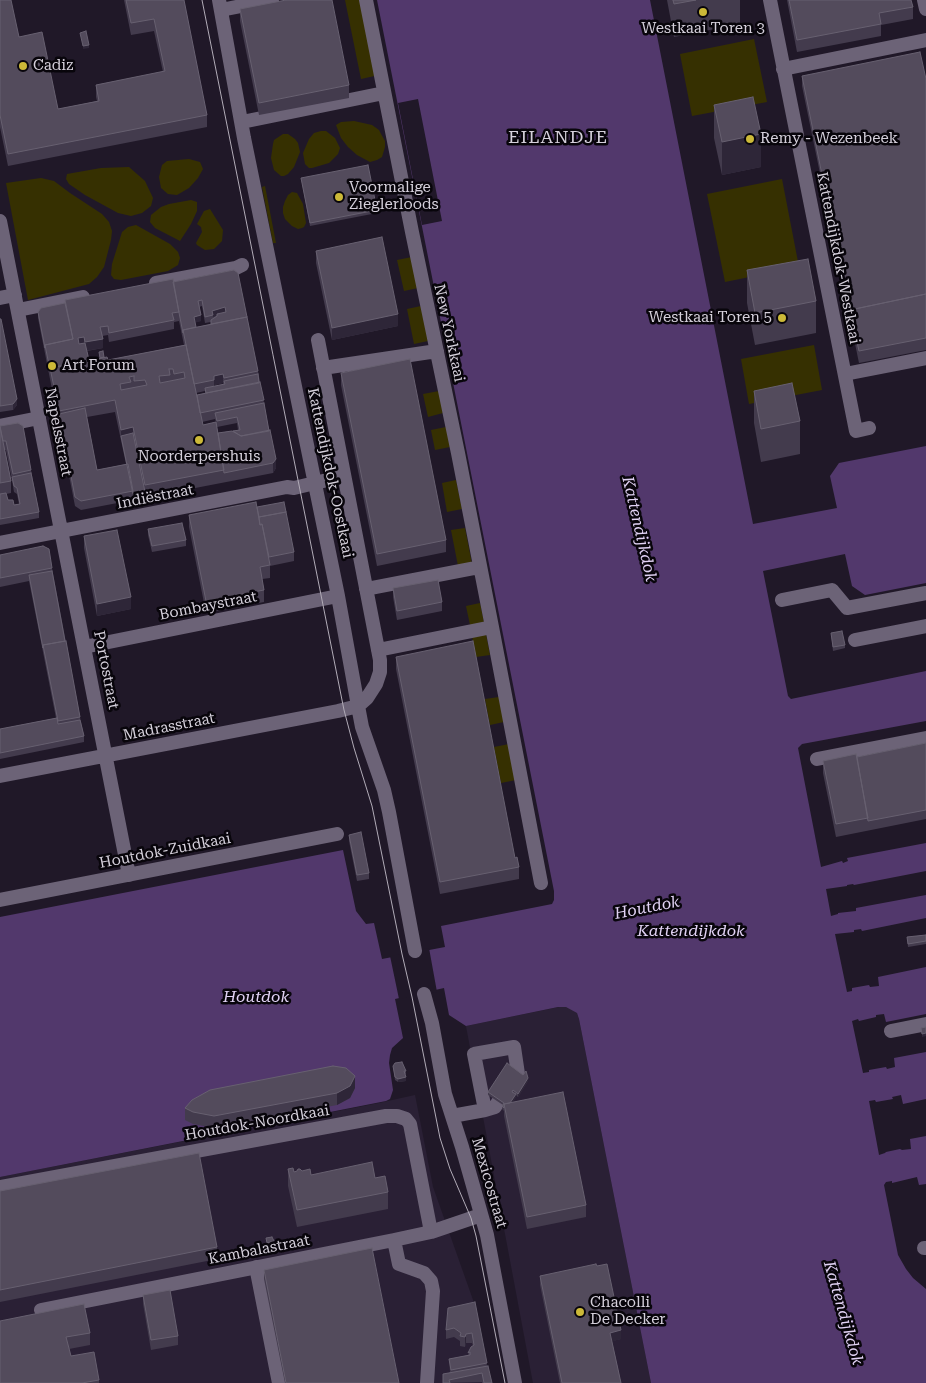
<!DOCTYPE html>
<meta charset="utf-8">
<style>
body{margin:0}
canvas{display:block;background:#201828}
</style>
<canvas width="926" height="1383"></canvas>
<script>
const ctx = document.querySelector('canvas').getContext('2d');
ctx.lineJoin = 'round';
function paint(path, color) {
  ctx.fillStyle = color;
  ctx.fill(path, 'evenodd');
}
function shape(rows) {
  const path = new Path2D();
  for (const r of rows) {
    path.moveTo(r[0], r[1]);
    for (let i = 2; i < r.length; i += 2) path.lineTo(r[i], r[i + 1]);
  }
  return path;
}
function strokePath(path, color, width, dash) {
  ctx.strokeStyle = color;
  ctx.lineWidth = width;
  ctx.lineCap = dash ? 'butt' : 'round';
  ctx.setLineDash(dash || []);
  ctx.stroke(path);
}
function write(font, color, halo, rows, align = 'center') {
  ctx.font = font + ' "Roboto Serif",serif';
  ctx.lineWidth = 5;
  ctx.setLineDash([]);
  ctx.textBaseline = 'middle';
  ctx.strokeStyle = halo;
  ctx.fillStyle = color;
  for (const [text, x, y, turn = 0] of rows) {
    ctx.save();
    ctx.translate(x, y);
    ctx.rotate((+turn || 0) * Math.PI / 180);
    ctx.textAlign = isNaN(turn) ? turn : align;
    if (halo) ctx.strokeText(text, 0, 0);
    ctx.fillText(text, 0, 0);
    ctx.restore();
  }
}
const built = shape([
 [559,1007,566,1007,571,1009,577,1013,579,1019,651,1383,533,1383,466,1026],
 [415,1095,433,1187,473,1300,490,1383,0,1383,0,1177,379,1103]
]);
const green = shape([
 [345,0,364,0,379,75,361,79],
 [754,39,767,102,692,116,680,54],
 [354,121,372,125,379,130,381,134,385,141,385,147,382,157,377,160,370,162,357,155,348,147,341,138,336,125,341,122],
 [321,131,326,131,335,138,340,148,338,154,329,163,312,168,309,168,305,164,303,153,309,139,314,133],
 [283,134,288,134,295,139,298,143,300,152,294,167,288,174,284,176,281,176,274,170,271,158,273,144,274,140],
 [189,159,200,162,203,169,198,178,189,188,177,195,168,194,161,188,159,177,162,165,167,161],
 [129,167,145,181,153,198,151,206,142,213,131,216,118,213,85,195,69,184,66,179,67,174,101,168],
 [41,178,54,181,70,193,102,214,109,222,112,231,111,240,104,267,97,277,89,284,28,300,6,183],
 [782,179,799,267,725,282,707,194],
 [265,186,276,243,273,243,262,187],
 [292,192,297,193,303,204,306,223,304,227,302,228,298,229,292,226,285,219,283,213,283,207,285,201,288,195],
 [191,200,197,202,197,211,191,224,180,241,155,228,150,222,151,215,161,207,169,204],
 [210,209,223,230,222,241,214,249,205,250,197,245,196,243,202,232,201,227,197,224,204,211],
 [136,225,170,244,178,252,180,258,178,265,168,271,121,280,114,279,111,275,112,264,122,232,128,227],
 [412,257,418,288,404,291,397,260],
 [421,306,428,341,414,344,407,309],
 [814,345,822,390,749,404,741,359],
 [439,391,443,413,428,417,423,394],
 [446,427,450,447,435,450,431,430],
 [456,480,462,509,447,512,442,483],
 [465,528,472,564,458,566,451,530],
 [480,603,484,622,470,625,466,606],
 [194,604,196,614,172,618,170,608],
 [486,634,490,655,476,657,472,636],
 [499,697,504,722,490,725,485,699],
 [509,744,516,780,501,783,494,747]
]);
const water = shape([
 [377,0,650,0,753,524,837,508,830,476,839,463,926,446,926,583,865,595,852,586,845,554,763,571,788,696,791,699,926,671,926,721,802,744,798,748,821,867,842,861,843,863,848,861,847,858,926,843,926,871,854,885,853,884,847,885,847,886,826,889,831,916,838,914,838,913,856,911,856,908,926,895,926,918,862,931,861,929,854,930,854,932,835,934,847,992,852,991,852,988,869,985,870,987,879,986,878,977,926,967,926,1014,886,1022,884,1014,876,1015,876,1017,859,1021,858,1019,852,1021,863,1073,869,1072,869,1070,886,1067,887,1069,895,1067,894,1058,926,1052,926,1099,903,1104,901,1095,892,1097,893,1099,876,1102,875,1100,869,1101,879,1155,885,1153,886,1152,900,1149,902,1150,911,1149,910,1139,926,1136,926,1184,919,1185,917,1177,892,1183,892,1181,886,1182,884,1185,898,1255,906,1269,913,1278,926,1289,926,1383,651,1383,579,1019,577,1013,566,1007,558,1007,466,1026,449,1015,444,988,395,999,403,1038,392,1048,390,1055,389,1063,393,1090,390,1099,386,1101,0,1177,0,917,343,850,356,911,366,924,374,923,382,959,445,947,441,926,547,905,552,904,554,900,554,891]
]);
const pier = shape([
 [418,99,442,221,422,225,398,103],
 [429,948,437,992,399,999,390,956]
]);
const minor = shape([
 [219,0,244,138,338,596,358,706,362,727,384,790,389,812,415,951],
 [366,0,412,232,458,453,492,627,541,883],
 [770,0,856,431,869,428],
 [924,0,926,9],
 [221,10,272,0],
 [783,69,926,40],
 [242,122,384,93],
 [0,221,129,875],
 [156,283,236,268,242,265],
 [0,298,15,295],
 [18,310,83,297],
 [323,368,437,351],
 [845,374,926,358],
 [0,426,39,418],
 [0,543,287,487,294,488,344,476],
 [366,589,480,567],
 [782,600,832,590,847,608,926,593],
 [855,640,926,626],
 [84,647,338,596],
 [378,650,492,627],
 [817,759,926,738],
 [0,776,338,711,358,706,367,698,376,684,380,672,380,660,318,340],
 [0,900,337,834],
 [424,994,432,1023,445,1094,462,1147,487,1235,515,1383],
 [891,1031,926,1024],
 [498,1102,495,1107,485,1110,474,1054,514,1047,518,1074],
 [452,1116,485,1110],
 [0,1187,386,1116,397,1116,406,1119,410,1124,431,1232],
 [394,1240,399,1264,424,1273,431,1281,433,1291,427,1383],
 [924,1248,926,1248],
 [256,1267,279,1383],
 [41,1310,394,1240,431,1232,481,1215]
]);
const tram = shape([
 [202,0,344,710,354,748,372,806,402,954,412,997,440,1138,450,1169,471,1218,476,1236,505,1383]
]);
const wall = shape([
 [0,0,58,109,97,101,96,97,96,85,163,72,154,31,131,35,124,0,184,0,207,115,207,127,8,166,0,127],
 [667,0,740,0,740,24,674,37],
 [787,0,911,0,913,7,913,19,881,25,881,36,797,52],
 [240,9,349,85,349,98,259,115,240,21],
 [802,76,926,79,926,350,859,363,802,86],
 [714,105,761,167,722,175,714,138],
 [301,178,377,210,377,213,310,226],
 [316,251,398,326,332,340,316,263],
 [234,270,258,371,276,468,273,473,81,510,75,506,38,318,38,312,65,303,65,300,173,282],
 [202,306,205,323,211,322,211,324,196,327,195,322,201,321,199,307],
 [179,321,184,345,108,360,99,352,100,358,89,360,87,351,103,348,102,336,108,335,109,342,174,329,174,322],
 [223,383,224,385,214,387,214,385],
 [205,391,205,393,197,395,196,393],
 [115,412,126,464,97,470,87,417],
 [215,419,216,422,203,425,202,422],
 [237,423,238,430,218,433,217,427],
 [747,270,816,301,816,333,755,345,747,303],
 [0,319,17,405,13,410,0,412],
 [341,373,446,540,446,552,377,566,341,385],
 [754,391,800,421,800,454,761,462,754,423],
 [0,426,31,470,39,512,39,518,0,525],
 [5,450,6,450,12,480,14,492,17,494,19,504,14,505,8,500,6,494,11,493,11,481],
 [257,507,294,552,294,561,270,566,270,578,262,579,264,590,264,602,206,613,189,527,189,515],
 [148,529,186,540,186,546,152,552,148,535],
 [84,536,131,609,97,616,84,548],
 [0,555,52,568,80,717,84,736,84,742,0,759,0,729,56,718,29,581,0,587],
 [393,588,442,602,442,611,397,620,393,597],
 [831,633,845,645,845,648,833,651],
 [396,657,515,858,519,867,519,879,440,894,396,669],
 [926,743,926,819,836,837,823,773,823,761,857,757],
 [349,835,369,873,369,879,357,881,349,841],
 [926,935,926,944,908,947,907,937],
 [393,1066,406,1071,406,1074,405,1074,406,1081,398,1082,395,1080],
 [528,1081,518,1097,516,1095,516,1097,512,1103,586,1205,586,1217,527,1229,504,1116,504,1111,502,1109,503,1105,488,1095,488,1092],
 [355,1088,350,1098,337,1105,214,1128,193,1124,185,1120,185,1108],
 [288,1169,294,1172,302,1171,311,1175,375,1178,388,1192,388,1209,297,1227,288,1186],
 [0,1191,217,1247,217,1259,0,1302],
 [266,1238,274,1241,274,1244,267,1246],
 [264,1270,399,1383,285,1383,264,1279],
 [540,1276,621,1339,612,1341,621,1383,560,1383,540,1285],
 [143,1295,178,1336,178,1345,151,1350,143,1304],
 [475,1302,487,1366,492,1383,482,1383,482,1382,443,1383,450,1372,449,1359,468,1355,473,1346,472,1343,466,1343,465,1347,460,1346,460,1341,454,1337,446,1339,446,1330],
 [0,1321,90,1333,90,1345,69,1349,71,1356,99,1380,99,1383,0,1383]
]);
const shadedWall = shape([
 [89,45,89,48,83,49,83,46],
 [761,134,761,167,722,175,722,142],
 [225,307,225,314,213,317,212,311],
 [398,314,398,326,332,340,332,328],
 [201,315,201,321,194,323,194,317],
 [84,337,84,346,78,347,78,338],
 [103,339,103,348,85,351,85,342],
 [223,374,223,383,214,385,214,376],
 [17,399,17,405,13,410,13,404],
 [133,427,133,439,121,436,121,430],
 [276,459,276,468,273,473,273,463],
 [131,597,131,609,97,616,97,604],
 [926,1033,926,1036,922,1037,922,1034],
 [355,1076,355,1088,350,1098,337,1105,337,1093],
 [406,1077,406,1081,398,1082,398,1079],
 [528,1078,528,1081,518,1097,518,1094],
 [516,1094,516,1097,506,1112,506,1109],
 [621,1330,621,1339,610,1342,610,1333],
 [466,1334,466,1343,465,1347,465,1337]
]);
const building = shape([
 [0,0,11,0,19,37,42,32,58,109,99,101,96,85,165,71,154,19,131,23,126,0,184,0,207,115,8,154,0,115,0,0],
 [286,0,332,0,349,85,259,103,240,9,286,0],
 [673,0,696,0,674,4,673,0],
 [789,0,911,0,913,7,879,13,881,24,797,40,789,0],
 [86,31,89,45,83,46,80,33,86,31],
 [920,52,926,79,926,294,850,310,850,313,802,76,920,52],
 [753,97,761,134,722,142,714,105,753,97],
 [368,165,377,210,310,223,301,178,368,165],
 [382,237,398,314,332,328,316,251,382,237],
 [808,259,816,301,755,313,747,270,808,259],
 [234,270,238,273,247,317,211,324,211,320,217,316,217,314,226,312,225,307,212,311,213,315,205,317,202,300,198,301,201,315,194,317,196,327,183,330,183,333,173,282,234,270],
 [173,279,179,312,172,313,174,320,109,333,108,326,100,327,103,339,85,342,84,337,78,338,79,344,85,343,89,360,50,368,50,370,45,345,73,339,65,300,173,279],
 [926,294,926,338,859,351,850,310,926,294],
 [65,303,73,339,45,345,45,348,38,312,41,308,65,303],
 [247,317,258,371,224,378,223,374,214,376,214,380,194,384,183,330,247,317],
 [0,319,1,319,17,399,13,404,0,406,0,319],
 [186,345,203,425,216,422,224,470,145,485,133,427,121,430,115,400,59,411,50,368,107,357,108,360,186,345],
 [169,369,173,369,174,374,184,372,185,378,160,383,159,376,170,375,169,369],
 [134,376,134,381,145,380,147,385,121,390,120,384,131,382,129,377,134,376],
 [103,351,104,357,100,358,99,352,103,351],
 [410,359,446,540,377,554,341,373,410,359],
 [258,374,259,383,206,393,205,388,225,384,224,381,258,374],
 [260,382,264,400,200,413,197,395,260,382],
 [792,383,800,421,761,429,754,391,792,383],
 [264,403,269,431,241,436,233,431,240,430,237,417,217,421,215,413,264,403],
 [85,408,97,470,128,464,133,491,81,501,75,497,59,414,85,408],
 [18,423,23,426,31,470,13,474,6,441,3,441,0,426,18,423],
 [0,427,11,481,0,483,0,427],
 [270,430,276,459,273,463,224,473,218,433,232,431,241,436,270,430],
 [133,433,145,492,133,494,121,436,133,433],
 [31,473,39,512,0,519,0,494,6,493,8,500,13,500,14,505,20,504,17,488,14,486,12,477,31,473],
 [256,502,260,525,262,524,270,565,260,567,264,590,206,601,189,515,256,502],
 [284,502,286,512,259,517,257,507,284,502],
 [286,512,294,552,269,557,262,524,260,525,259,517,286,512],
 [182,523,186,540,152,546,148,529,182,523],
 [117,530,131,597,97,604,84,536,117,530],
 [43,546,49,549,52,568,0,578,0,555,43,546],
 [52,571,65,641,43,645,43,648,29,575,52,571],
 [438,580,442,602,397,611,393,588,438,580],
 [842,631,845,645,833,647,831,633,842,631],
 [66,641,80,717,58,721,43,645,66,641],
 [473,641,515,858,517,857,519,867,440,882,396,657,473,641],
 [57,718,58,724,80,720,84,736,0,753,0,729,57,718],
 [926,743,926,810,868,821,857,757,926,743],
 [856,754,868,818,836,824,823,761,856,754],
 [361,832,369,873,357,875,349,835,361,832],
 [926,935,926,941,908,944,907,937,926,935],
 [926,1027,926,1033,922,1034,921,1028,926,1027],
 [402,1062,406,1071,404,1071,406,1077,398,1079,395,1077,393,1066,395,1063,402,1062],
 [507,1063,523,1075,526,1071,528,1078,518,1094,513,1090,512,1092,516,1094,510,1103,504,1104,504,1108,502,1106,504,1103,488,1092,507,1063],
 [333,1066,346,1068,355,1076,350,1086,337,1093,214,1116,193,1112,185,1108,192,1100,210,1090,333,1066],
 [563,1092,586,1205,527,1217,504,1104,563,1092],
 [199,1153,217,1247,0,1290,0,1191,199,1153],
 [372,1162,375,1178,385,1176,388,1192,297,1210,288,1169,293,1168,294,1172,297,1171,298,1169,300,1169,302,1171,310,1169,311,1175,372,1162],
 [272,1237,274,1241,267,1243,266,1238,272,1237],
 [372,1248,399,1383,286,1383,264,1270,372,1248],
 [596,1264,597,1266,607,1264,621,1330,610,1333,621,1383,562,1383,540,1276,596,1264],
 [170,1290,178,1336,151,1340,143,1295,170,1290],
 [475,1302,487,1363,451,1370,449,1359,470,1355,470,1352,468,1353,471,1347,474,1345,472,1333,466,1334,465,1337,460,1336,461,1333,454,1328,446,1330,448,1308,475,1302],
 [84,1304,90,1333,66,1337,71,1356,94,1352,99,1380,82,1383,0,1383,0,1321,84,1304],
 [488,1366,492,1383,484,1383,482,1373,449,1380,450,1383,443,1383,443,1374,488,1366]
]);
const markers = [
 [703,12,5,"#ccb938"],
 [23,66,5,"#ccb938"],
 [750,139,5,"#ccb938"],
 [339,197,5,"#ccb938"],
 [782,318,5,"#ccb938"],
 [52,366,5,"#ccb938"],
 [199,440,5,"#ccb938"],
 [580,1312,5,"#ccb938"]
];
const poiNames = [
 ["Westkaai Toren 3",703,29,"center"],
 ["Cadiz",33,66],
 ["Remy - Wezenbeek",760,139],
 ["Voormalige",349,188],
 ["Zieglerloods",349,205],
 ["Westkaai Toren 5",772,318,"right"],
 ["Art Forum",62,366],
 ["Noorderpershuis",199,457,"center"],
 ["Chacolli",590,1303],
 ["De Decker",590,1320]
];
const streetNames = [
 ["Kattendijkdok-Westkaai",838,258,79],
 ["New Yorkkaai",449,333,78],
 ["Napelsstraat",58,432,79],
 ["Kattendijkdok-Oostkaai",330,473,78],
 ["Indiëstraat",155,497,-11],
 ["Bombaystraat",208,606,-11],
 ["Portostraat",106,670,79],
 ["Madrasstraat",169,727,-11],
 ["Houtdok-Zuidkaai",165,851,-11],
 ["Houtdok-Noordkaai",257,1123,-10],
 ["Mexicostraat",489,1183,74],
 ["Kambalastraat",259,1250,-11]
];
const waterNames = [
 ["Kattendijkdok",639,529,77],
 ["Houtdok",647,908,-11],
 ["Kattendijkdok",691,931],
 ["Houtdok",256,997],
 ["Kattendijkdok",843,1313,74]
];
const quarterNames = [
 ["EILANDJE",558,138]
];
paint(built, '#2a2035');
paint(green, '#363001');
paint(water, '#52386c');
paint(pier, '#201828');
strokePath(minor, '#6c6377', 14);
strokePath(tram, '#b1abb7', 1);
paint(wall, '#433b4d');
paint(shadedWall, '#2e2638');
paint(building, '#534b5c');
strokePath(building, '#676070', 1);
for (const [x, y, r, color] of markers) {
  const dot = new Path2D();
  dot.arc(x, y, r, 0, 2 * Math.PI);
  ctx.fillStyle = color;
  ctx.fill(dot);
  strokePath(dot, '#08050b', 2);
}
write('15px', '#d5d0db', '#08050b', poiNames, 'left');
write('15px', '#d5d0db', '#08050b', streetNames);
write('italic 16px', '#e1d2f4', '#08050b', waterNames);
ctx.letterSpacing = '1px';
write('18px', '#d5d0db', '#08050b', quarterNames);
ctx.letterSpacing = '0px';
</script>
